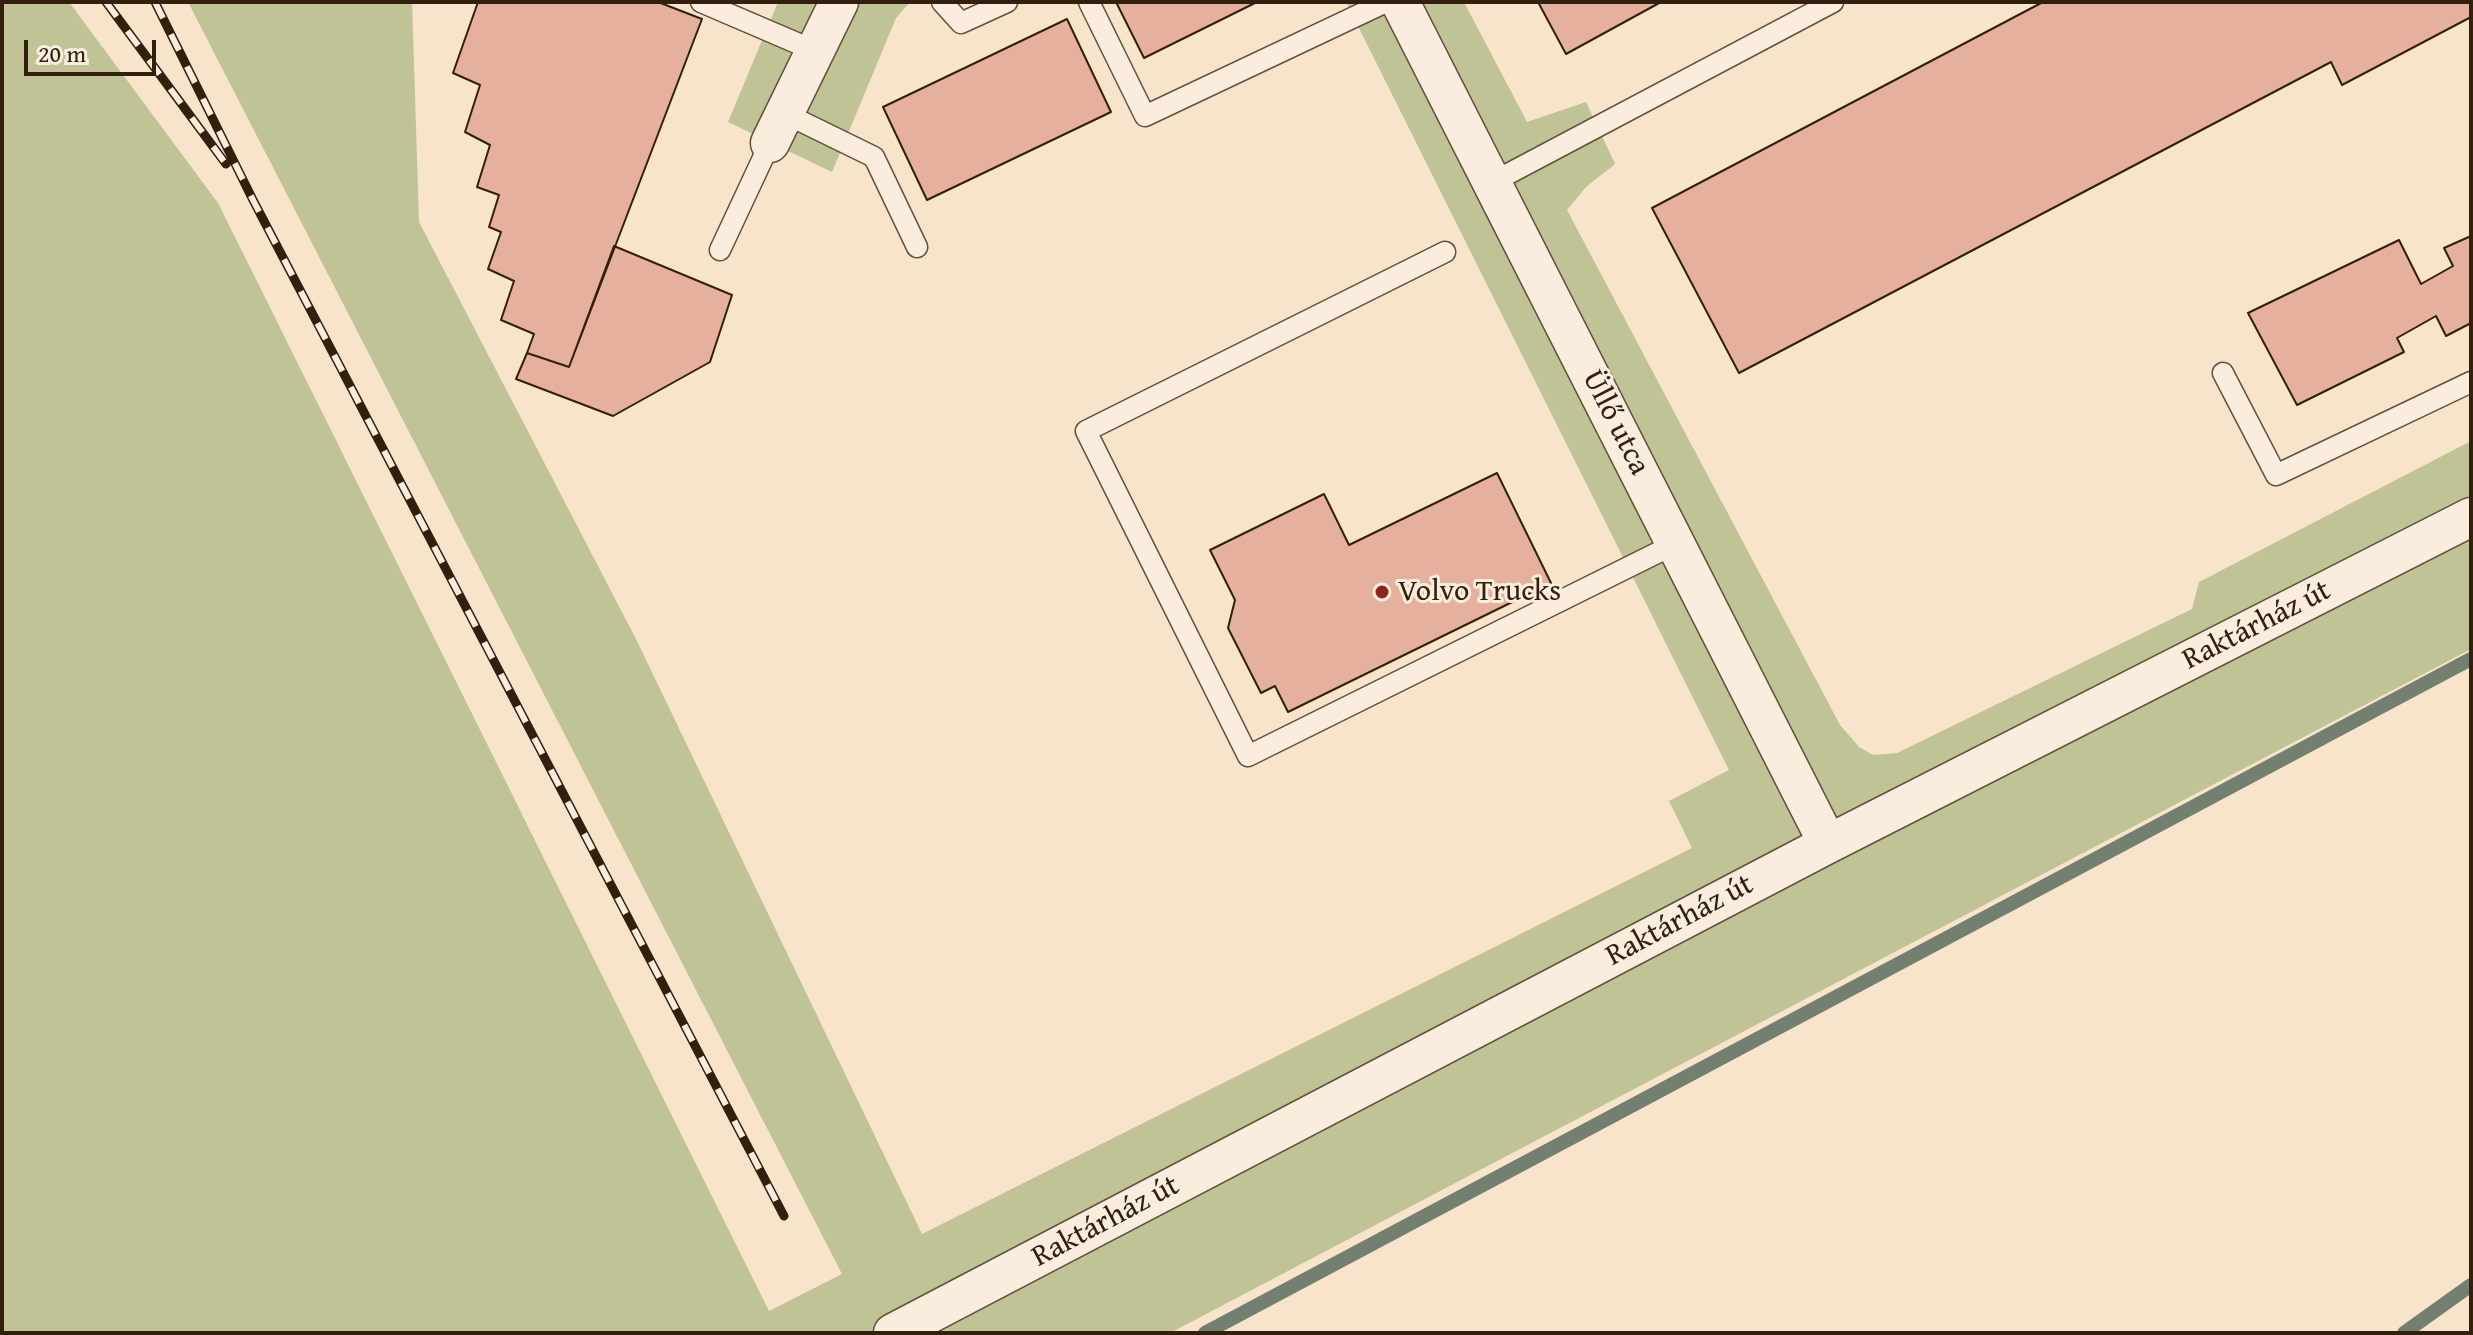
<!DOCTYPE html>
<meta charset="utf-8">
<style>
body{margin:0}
#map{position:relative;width:2473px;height:1335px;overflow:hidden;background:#f7e4ca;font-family:"Gentium Book Plus",serif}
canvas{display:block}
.frame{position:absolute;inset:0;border:4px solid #321f0d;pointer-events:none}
.scale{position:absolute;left:24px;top:40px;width:132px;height:36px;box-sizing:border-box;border:4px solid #321f0d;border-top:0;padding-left:10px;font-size:24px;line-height:28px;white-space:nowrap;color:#321f0d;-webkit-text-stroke:6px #faeddd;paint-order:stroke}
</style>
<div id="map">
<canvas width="2473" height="1335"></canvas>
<div class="frame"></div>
<div class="scale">20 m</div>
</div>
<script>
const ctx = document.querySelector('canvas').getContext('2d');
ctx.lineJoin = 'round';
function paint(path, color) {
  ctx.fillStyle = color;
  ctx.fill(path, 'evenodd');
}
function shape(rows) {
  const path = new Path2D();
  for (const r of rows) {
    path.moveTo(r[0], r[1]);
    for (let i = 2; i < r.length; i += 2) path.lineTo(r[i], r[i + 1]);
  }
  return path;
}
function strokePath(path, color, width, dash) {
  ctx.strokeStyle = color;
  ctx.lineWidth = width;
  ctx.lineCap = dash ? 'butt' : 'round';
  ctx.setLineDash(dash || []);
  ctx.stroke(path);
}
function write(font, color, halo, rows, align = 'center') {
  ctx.font = font + ' "Gentium Book Plus",serif';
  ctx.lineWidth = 6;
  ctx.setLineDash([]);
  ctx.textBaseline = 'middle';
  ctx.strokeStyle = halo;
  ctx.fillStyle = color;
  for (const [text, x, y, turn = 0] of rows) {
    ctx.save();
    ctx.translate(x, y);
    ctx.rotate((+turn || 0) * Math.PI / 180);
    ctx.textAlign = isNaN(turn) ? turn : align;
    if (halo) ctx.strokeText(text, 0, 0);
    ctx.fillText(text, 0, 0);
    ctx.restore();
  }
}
const green = shape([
 [9,2,69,2,218,203,769,1311,842,1274,188,2,412,2,419,222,636,639,922,1234,1692,848,1669,801,1729,770,1346,2,1464,2,1527,122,1586,102,1615,164,1586,187,1567,210,1840,725,1859,747,1873,755,1897,753,2192,609,2199,582,2471,441,2471,649,1170,1333,2,1333,2,6],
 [778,2,910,2,896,18,832,172,728,122]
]);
const stream = shape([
 [1205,1333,2471,659],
 [2404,1333,2471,1285]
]);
const building = shape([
 [478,2,658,2,702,19,569,367,527,353,534,334,501,320,514,281,488,269,501,232,489,227,499,195,477,187,490,145,465,132,480,85,453,73,478,2],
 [1116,2,1257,2,1144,58,1116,2],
 [1538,2,1661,2,1566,54,1538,2],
 [2043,2,2471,2,2471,17,2342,85,2331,62,1739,373,1652,208,2043,2],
 [1067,19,1111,112,927,200,883,107,1067,19],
 [2471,236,2471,323,2446,336,2436,316,2397,338,2404,352,2297,405,2248,313,2399,240,2421,284,2453,266,2444,248,2471,236],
 [614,246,732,295,710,362,613,416,516,379,527,353,569,367,614,246],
 [1497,473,1551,583,1288,712,1275,686,1261,693,1228,628,1235,600,1210,550,1324,494,1349,545,1497,473]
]);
const lane = shape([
 [701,2,813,50],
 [942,2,961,23,1007,2],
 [1089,2,1145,116,1386,2],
 [784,113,874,157,917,247],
 [1491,183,1833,2],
 [720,250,770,143],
 [1445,252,1086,431,1248,756,1677,543],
 [2223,373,2276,475,2471,382]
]);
const street = shape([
 [1400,2,1828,844],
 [770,143,839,2],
 [893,1333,1828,844,2471,517]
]);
const rail = shape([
 [106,2,226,164],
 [155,2,253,200,784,1216]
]);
const markers = [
 [1382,592,8,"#8f2418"]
];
const streetNames = [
 ["Üllő utca",1615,423,63],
 ["Raktárház út",2257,626,-27],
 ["Raktárház út",1680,921,-28],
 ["Raktárház út",1106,1222,-28]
];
const poiNames = [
 ["Volvo Trucks",1398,592]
];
paint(green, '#bfc395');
strokePath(stream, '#737f6f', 14);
paint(building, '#e6b09e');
strokePath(building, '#321f0d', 2);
strokePath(lane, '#63503c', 23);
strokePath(street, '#63503c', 41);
strokePath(lane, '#faeddd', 20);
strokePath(street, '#faeddd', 38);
strokePath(rail, '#321f0d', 9);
strokePath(rail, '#faeddd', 6, [18]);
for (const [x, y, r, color] of markers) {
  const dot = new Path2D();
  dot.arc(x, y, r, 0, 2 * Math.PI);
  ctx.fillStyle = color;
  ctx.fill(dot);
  strokePath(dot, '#faeddd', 3);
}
write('30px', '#321f0d', '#faeddd', streetNames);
write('30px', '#321f0d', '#faeddd', poiNames, 'left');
</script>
